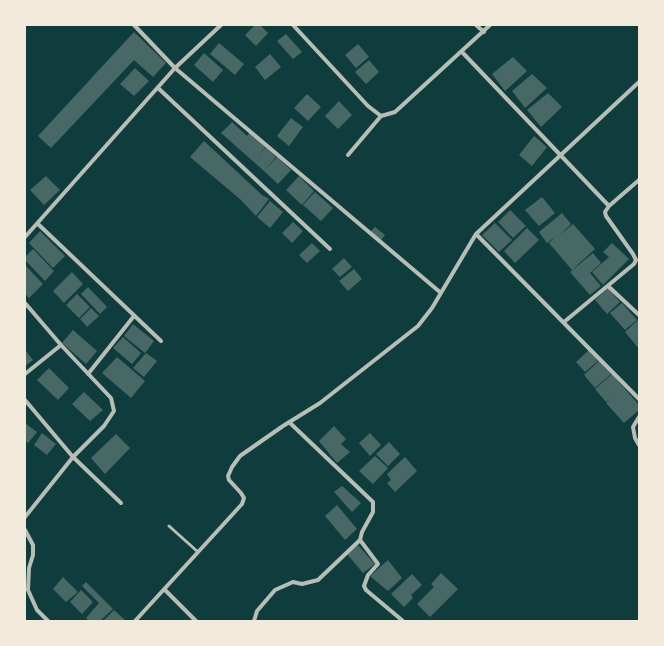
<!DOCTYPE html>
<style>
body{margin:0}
#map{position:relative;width:664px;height:646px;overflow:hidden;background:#0f3d3e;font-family:Inter,sans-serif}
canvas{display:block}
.frame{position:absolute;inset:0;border:26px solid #f1e9da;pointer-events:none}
</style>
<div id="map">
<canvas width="664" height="646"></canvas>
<div class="frame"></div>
</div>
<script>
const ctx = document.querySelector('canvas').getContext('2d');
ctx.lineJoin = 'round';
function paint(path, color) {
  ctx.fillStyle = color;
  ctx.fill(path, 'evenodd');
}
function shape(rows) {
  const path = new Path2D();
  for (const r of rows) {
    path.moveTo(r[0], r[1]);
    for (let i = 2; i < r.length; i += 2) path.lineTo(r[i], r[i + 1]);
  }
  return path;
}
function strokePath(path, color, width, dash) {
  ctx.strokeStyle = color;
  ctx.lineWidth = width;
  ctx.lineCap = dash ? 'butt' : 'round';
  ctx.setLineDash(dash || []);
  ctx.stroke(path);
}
const building = shape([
 [255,25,260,25,268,33,256,46,245,35],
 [134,32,166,63,153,77,134,60,51,148,38,136],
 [286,34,302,52,293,59,277,41],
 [219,43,244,64,235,75,210,54],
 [358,44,369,57,356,68,345,55],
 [204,53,223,70,213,82,194,65],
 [270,54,281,67,265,80,255,67],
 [513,57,527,71,505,91,492,74],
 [369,60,379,72,366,84,355,72],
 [135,68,149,81,134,96,120,84],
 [532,74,547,88,525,108,512,91],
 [548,93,562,107,541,127,527,110],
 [307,94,321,107,308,121,294,108],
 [339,101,352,115,338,129,325,116],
 [291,118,303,127,289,146,277,136],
 [232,122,247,136,250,132,266,146,258,156,266,147,276,157,264,171,221,133],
 [534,136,547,147,532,166,519,155],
 [204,141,262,195,269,199,256,216,241,200,190,157],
 [277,157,291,170,278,184,264,171],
 [46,176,60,190,44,205,30,190],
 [299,176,314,191,302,205,286,190],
 [315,192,333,208,321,221,303,205],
 [542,197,555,213,539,226,525,210],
 [270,201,283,212,270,228,257,217],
 [510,210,526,226,513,238,498,222],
 [562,213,571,224,560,235,573,224,595,249,572,270,549,243,555,237,547,243,539,232],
 [293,222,303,231,292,243,282,233],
 [495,223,512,240,499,252,482,235],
 [375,227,385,235,381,240,370,232],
 [527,228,539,240,515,263,504,251],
 [40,231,65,256,53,268,29,243],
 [312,243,320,251,307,263,299,255],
 [612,243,629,259,603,285,592,272,609,257,603,252],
 [33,249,54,271,45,281,25,260,25,257],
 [593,253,601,263,590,273,601,286,590,295,570,272],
 [344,258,352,267,340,277,332,269],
 [25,265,43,284,29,298,25,294],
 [354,269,362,279,348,291,339,281],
 [72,272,83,284,64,303,53,291],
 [88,287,107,307,100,314,81,294],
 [608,288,620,302,607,314,595,300],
 [77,294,90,307,79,318,66,305],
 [622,303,637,320,625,330,610,313],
 [91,308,99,316,87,327,80,319],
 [639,319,639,349,625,332],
 [133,324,154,341,145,353,124,336],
 [73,330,97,351,86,364,62,343],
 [123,337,141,353,132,364,113,348],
 [589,350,598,361,585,372,576,362],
 [26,351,33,360,25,366,25,352],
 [146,353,157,361,144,377,133,368],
 [117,357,145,381,131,398,102,373],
 [599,361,611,374,595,388,584,375],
 [49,368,69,388,58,400,37,380],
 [612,374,639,405,639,410,624,423,606,403,610,399,606,402,595,389],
 [84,392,103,410,90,421,72,404],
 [25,423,37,432,28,443,25,440],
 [334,426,346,439,341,444,350,452,337,463,319,441],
 [42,433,56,444,47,455,34,445],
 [370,433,381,445,370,456,359,443],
 [116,434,130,448,105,474,91,458],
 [389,442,400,454,388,466,376,454],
 [375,456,388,468,373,484,359,471],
 [405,457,417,471,395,492,387,483,391,480,387,474],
 [342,486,361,503,352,512,334,492],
 [337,505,357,529,345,540,325,516],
 [357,544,375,564,363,573,347,554],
 [388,560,402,578,388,591,370,576],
 [441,573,458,589,430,617,417,604,434,587,431,584],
 [412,574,422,585,411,595,413,598,404,607,391,594],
 [63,577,78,592,66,602,53,589],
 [86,582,113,609,100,621,89,621,86,618,99,603,82,586],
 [81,590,93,602,82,614,70,602],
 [114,610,126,621,103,621]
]);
const service = shape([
 [169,526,198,552]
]);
const minor = shape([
 [134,25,175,68,441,293],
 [293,25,368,106,381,116],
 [476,25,484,32],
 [462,52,609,206],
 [639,82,476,234,639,399],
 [158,88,330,249],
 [348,155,381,116,395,112,490,25],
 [38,224,161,341],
 [25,237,175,68,221,25],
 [608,286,639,315],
 [25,303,61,345,111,398,114,411,104,426,73,457,121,503],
 [564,322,634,264,636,260,633,254,606,216,605,212,609,206,639,180],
 [25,374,61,345],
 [88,374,134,316],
 [25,400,73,457,25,517],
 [639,417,633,427,635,438,639,445],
 [289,422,373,502,373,512,362,532,360,540],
 [25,530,33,545,33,555,29,568,28,590,37,610,48,621],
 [360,540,378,564,368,575,364,586,366,590,403,621],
 [164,589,196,621],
 [135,621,242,504,244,498,241,493,229,480,228,476,232,467,240,456,283,426,320,403,418,326,432,308,476,234],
 [254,621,257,611,275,590,293,582,302,584,318,580,360,540]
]);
paint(building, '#486865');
strokePath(service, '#b8beb3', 3);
strokePath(minor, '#b8beb3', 4);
</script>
